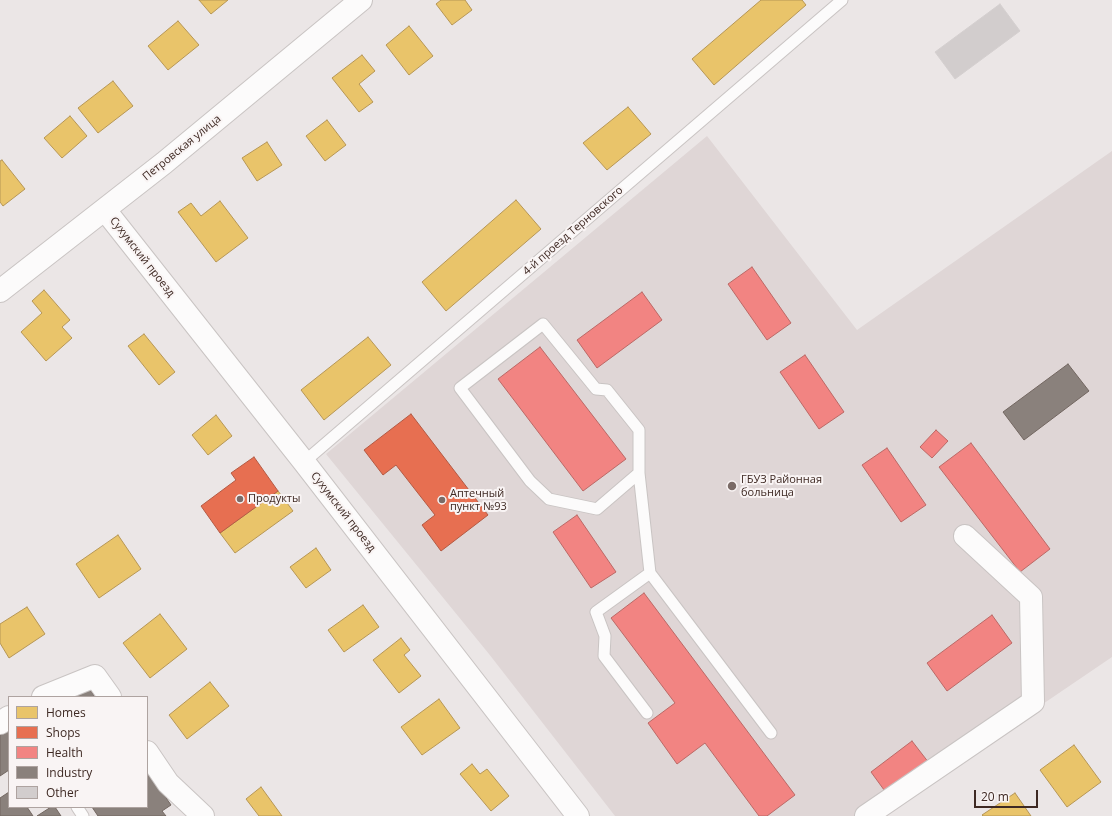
<!DOCTYPE html>
<meta charset="utf-8">
<style>
body{margin:0}
#map{position:relative;width:1112px;height:816px;overflow:hidden;background:#ebe6e6;font-family:"Open Sans",sans-serif}
canvas{display:block}
.legend{position:absolute;left:8px;top:696px;width:140px;height:112px;box-sizing:border-box;background:#f9f4f4;border:1px solid #aea3a0;margin:0;padding:5px 7px;list-style:none;font-size:12px;color:#3e2923}
.legend li{display:flex;align-items:center;gap:8px;height:20px}
.legend b{width:20px;border:1px solid #aea3a0}
.scale{position:absolute;left:974px;top:790px;width:64px;height:18px;box-sizing:border-box;border:2px solid #3e2923;border-top:0;padding-left:5px;font-size:12px;line-height:14px;white-space:nowrap;color:#3e2923;-webkit-text-stroke:3px #f9f4f4;paint-order:stroke}
</style>
<div id="map">
<canvas width="1112" height="816"></canvas>
<ul class="legend">
<li><b style="height:11px;background:#e9c46a"></b>Homes</li>
<li><b style="height:11px;background:#e76f51"></b>Shops</li>
<li><b style="height:11px;background:#f28482"></b>Health</li>
<li><b style="height:11px;background:#8a817c"></b>Industry</li>
<li><b style="height:11px;background:#d2cdcd"></b>Other</li>
</ul>
<div class="scale">20 m</div>
</div>
<script>
const ctx = document.querySelector('canvas').getContext('2d');
ctx.lineJoin = 'round';
function paint(path, color) {
  ctx.fillStyle = color;
  ctx.fill(path, 'evenodd');
}
function shape(rows) {
  const path = new Path2D();
  for (const r of rows) {
    path.moveTo(r[0], r[1]);
    for (let i = 2; i < r.length; i += 2) path.lineTo(r[i], r[i + 1]);
  }
  return path;
}
function strokePath(path, color, width, dash) {
  ctx.strokeStyle = color;
  ctx.lineWidth = width;
  ctx.lineCap = dash ? 'butt' : 'round';
  ctx.setLineDash(dash || []);
  ctx.stroke(path);
}
function write(font, color, halo, rows, align = 'center') {
  ctx.font = font + ' "Open Sans",sans-serif';
  ctx.lineWidth = 4;
  ctx.setLineDash([]);
  ctx.textBaseline = 'middle';
  ctx.strokeStyle = halo;
  ctx.fillStyle = color;
  for (const [text, x, y, turn = 0] of rows) {
    ctx.save();
    ctx.translate(x, y);
    ctx.rotate((+turn || 0) * Math.PI / 180);
    ctx.textAlign = isNaN(turn) ? turn : align;
    if (halo) ctx.strokeText(text, 0, 0);
    ctx.fillText(text, 0, 0);
    ctx.restore();
  }
}
const built = shape([
 [707,136,857,330,1112,151,1112,657,878,816,615,816,489,654,326,454]
]);
const homes = shape([
 [199,0,228,0,211,14,199,0],
 [441,0,465,0,472,10,452,25,436,4,441,0],
 [761,0,802,0,806,5,714,85,692,59,761,0],
 [178,21,199,45,168,70,148,46,178,21],
 [409,26,433,56,409,75,386,45,409,26],
 [362,55,375,71,359,84,373,102,359,112,332,78,362,55],
 [113,81,133,106,98,133,78,108,113,81],
 [628,107,651,134,607,170,583,143,628,107],
 [70,116,87,136,62,158,44,138,70,116],
 [327,120,346,145,325,161,306,136,327,120],
 [267,142,282,165,257,181,242,158,267,142],
 [2,160,25,189,3,206,0,202,0,161,2,160],
 [516,200,541,229,446,311,422,282,516,200],
 [220,201,248,238,216,262,178,212,191,203,201,216,220,201],
 [44,290,70,320,62,327,72,338,46,361,21,332,42,313,32,301,44,290],
 [144,334,175,372,159,385,128,346,144,334],
 [368,337,391,365,324,420,301,390,368,337],
 [216,415,232,436,208,455,192,435,216,415],
 [278,491,293,511,235,553,220,533,278,491],
 [118,535,141,569,99,598,76,564,118,535],
 [316,548,331,570,306,588,290,567,316,548],
 [363,605,379,627,344,652,328,630,363,605],
 [27,607,45,634,9,658,0,643,0,624,27,607],
 [160,614,187,649,150,678,123,643,160,614],
 [401,638,410,650,404,655,421,676,399,693,373,660,401,638],
 [210,682,229,706,187,739,169,715,210,682],
 [439,699,460,728,422,755,401,727,439,699],
 [1074,745,1101,782,1067,807,1040,770,1074,745],
 [472,764,480,774,487,769,509,796,491,811,460,774,472,764],
 [261,787,282,816,259,816,246,799,261,787],
 [1015,793,1031,816,983,816,982,815,1015,793]
]);
const shops = shape([
 [411,414,488,515,441,551,422,525,435,515,396,465,383,475,364,450,411,414],
 [254,457,278,491,220,533,201,506,236,480,231,473,254,457]
]);
const health = shape([
 [752,267,791,323,767,340,728,284,752,267],
 [642,292,662,320,597,368,577,340,642,292],
 [540,347,626,459,583,491,498,379,540,347],
 [805,355,844,412,819,429,780,372,805,355],
 [936,430,948,441,932,458,920,447,936,430],
 [971,443,1050,549,1020,572,939,467,971,443],
 [887,448,926,505,901,522,862,465,887,448],
 [577,515,616,572,591,588,553,532,577,515],
 [644,593,795,795,767,816,759,816,705,743,677,764,648,723,675,703,611,618,644,593],
 [992,615,1012,643,947,691,927,663,992,615],
 [912,741,929,763,887,794,871,772,912,741]
]);
const industry = shape([
 [1068,364,1089,391,1024,440,1003,412,1068,364],
 [89,688,95,697,76,697,89,688],
 [9,727,9,770,0,776,0,734,9,727],
 [147,770,171,805,162,811,166,816,98,816,92,807,147,807,147,770],
 [9,792,9,807,27,807,33,816,0,816,0,798,9,792],
 [51,807,55,807,61,816,37,816,51,807]
]);
const building = shape([
 [1000,4,1020,31,955,79,935,52,1000,4]
]);
const service = shape([
 [304,462,842,0],
 [639,473,597,509,549,499,530,481,460,388,543,324,596,389,607,390,639,430,639,473,650,573,596,612,605,636,604,656,647,713],
 [650,573,771,733],
 [77,807,83,816]
]);
const minor = shape([
 [105,210,304,462,578,816],
 [43,697,95,676,110,697],
 [0,723,9,717],
 [147,752,168,783,203,816],
 [866,816,1033,702,1031,597,965,536]
]);
const tertiary = shape([
 [0,291,164,163,361,0]
]);
const markers = [
 [732,486,5,"#7b6b67"],
 [240,499,4,"#7b6b67"],
 [442,500,4,"#7b6b67"]
];
const streetNames = [
 ["Петровская улица",182,148,-39],
 ["4-й проезд Терновского",573,231,-41],
 ["Сухумский проезд",142,257,52],
 ["Сухумский проезд",343,512,52]
];
const poiNames = [
 ["ГБУЗ Районная",741,480],
 ["больница",741,493],
 ["Аптечный",450,494],
 ["пункт №93",450,507],
 ["Продукты",248,499]
];
paint(built, '#dfd6d6');
paint(homes, '#e9c46a');
strokePath(homes, '#b69655', 1);
paint(shops, '#e76f51');
strokePath(shops, '#b45a43', 1);
paint(health, '#f28482');
strokePath(health, '#bc6966', 1);
paint(industry, '#8a817c');
strokePath(industry, '#736761', 1);
paint(building, '#d2cdcd');
strokePath(building, '#d4cfcf', 1);
strokePath(service, '#c9c4c3', 13);
strokePath(minor, '#c9c4c3', 24);
strokePath(tertiary, '#c9c4c3', 24);
strokePath(service, '#fcfbfb', 11);
strokePath(minor, '#fcfbfb', 22);
strokePath(tertiary, '#fcfbfb', 22);
for (const [x, y, r, color] of markers) {
  const dot = new Path2D();
  dot.arc(x, y, r, 0, 2 * Math.PI);
  ctx.fillStyle = color;
  ctx.fill(dot);
  strokePath(dot, '#f9f4f4', 1.5);
}
write('11px', '#3e2923', '#f9f4f4', streetNames);
write('11px', '#3e2923', '#f9f4f4', poiNames, 'left');
</script>
